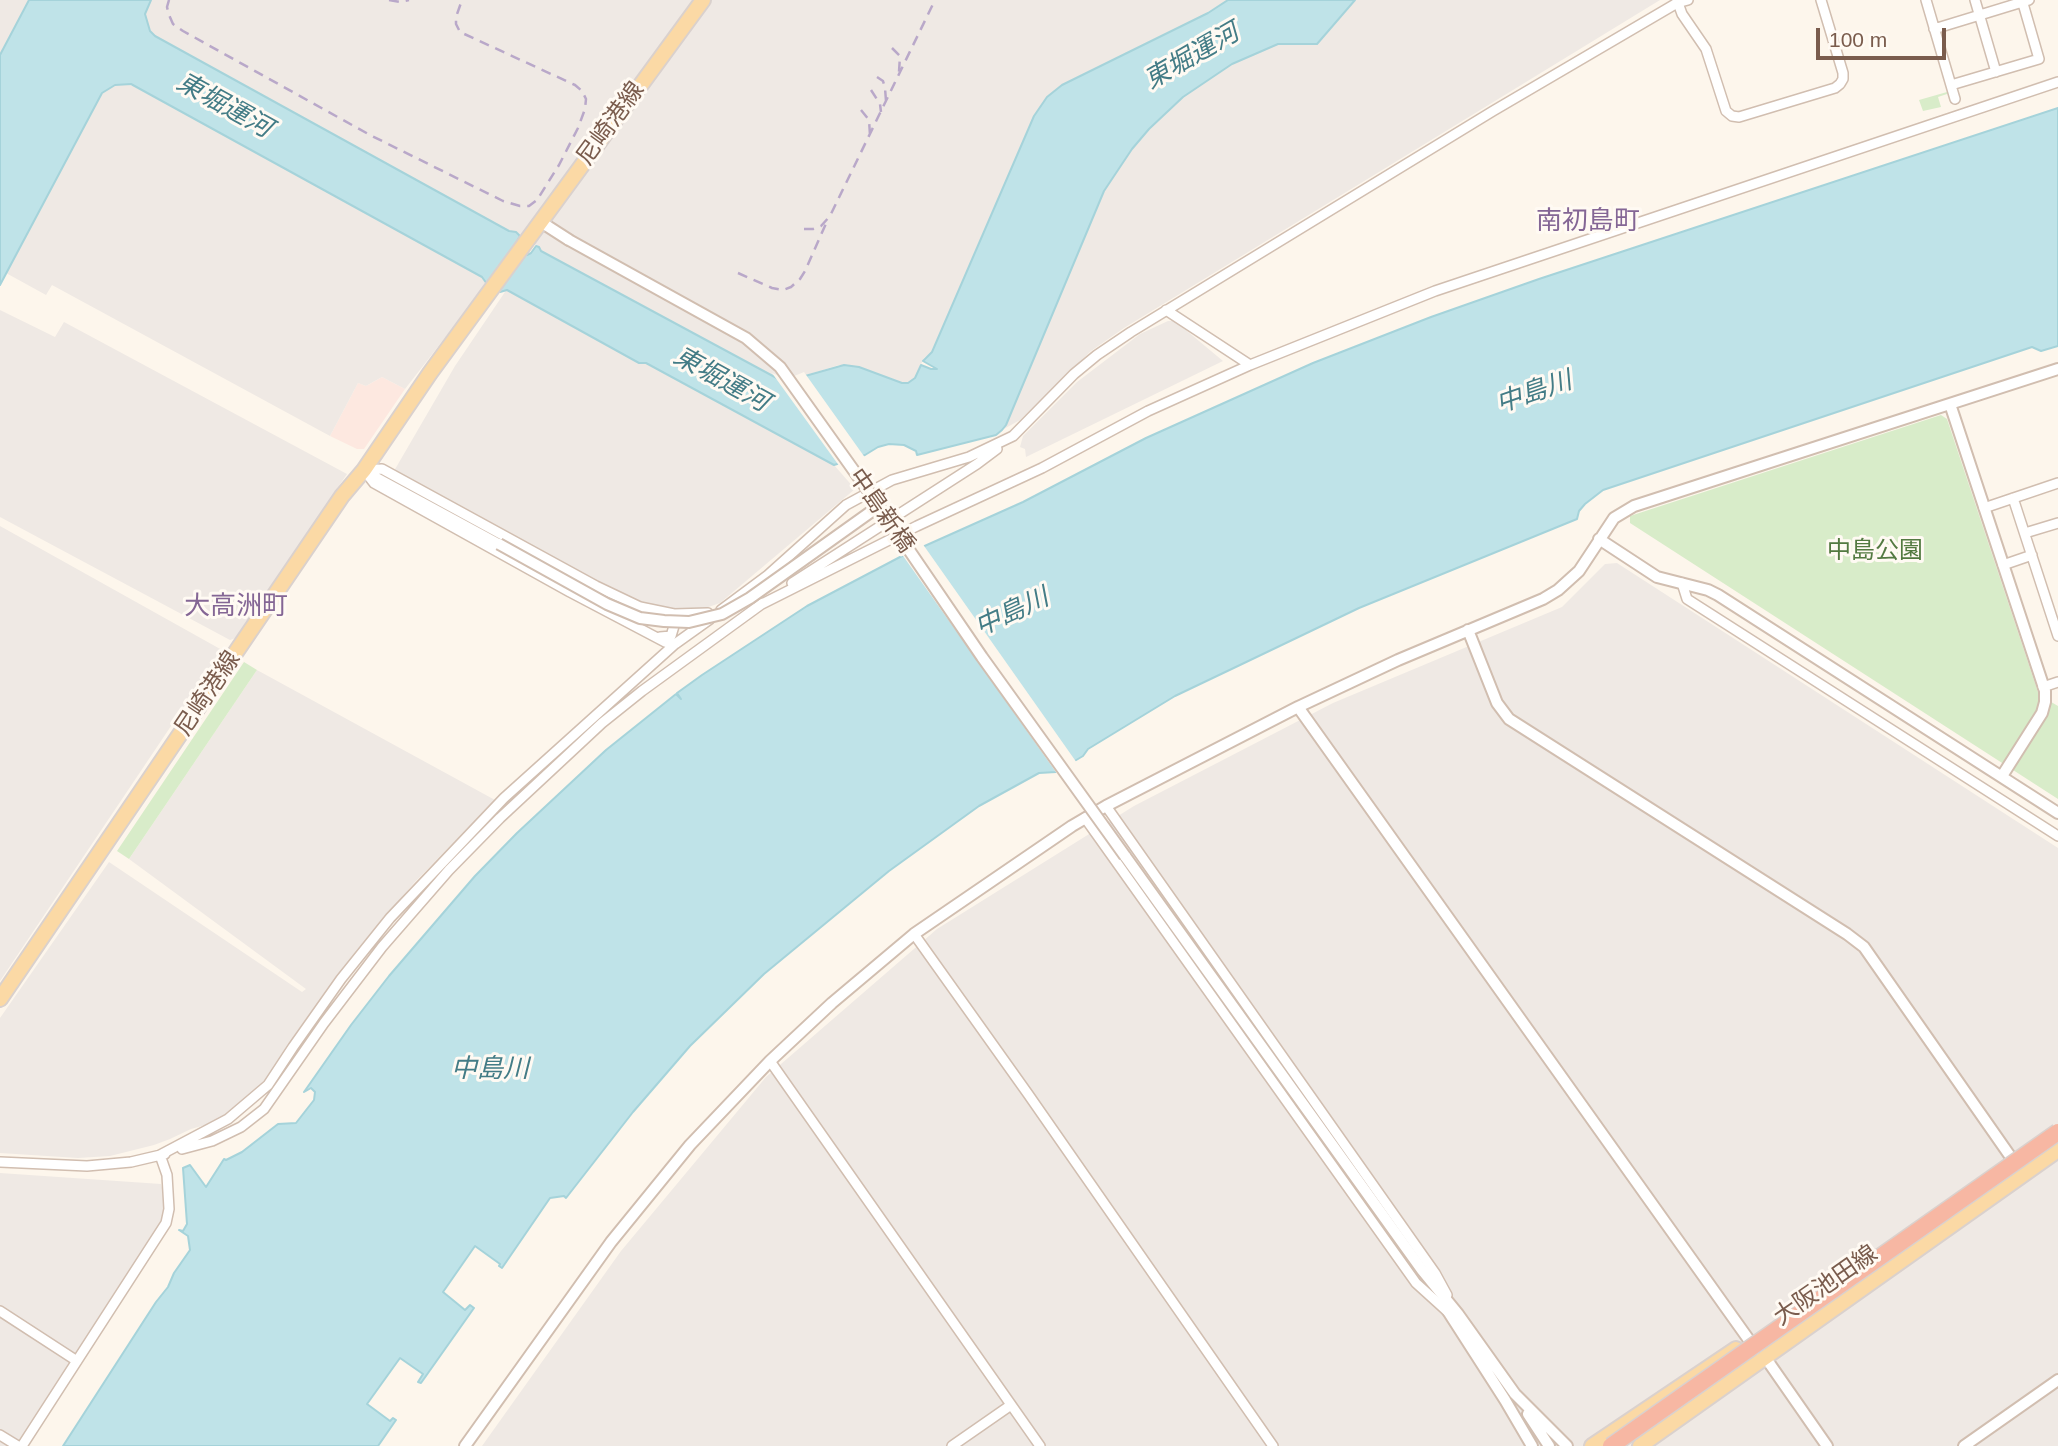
<!DOCTYPE html>
<meta charset="utf-8">
<style>
body{margin:0}
#map{position:relative;width:2058px;height:1446px;overflow:hidden;background:#fdf6ec;font-family:Helvetica,sans-serif}
canvas{display:block}
.scale{position:absolute;left:1816px;top:28px;width:130px;height:32px;box-sizing:border-box;border:4px solid #7a5c4d;border-top:0;padding-left:9px;font-size:21px;line-height:24px;white-space:nowrap;color:#7a5c4d;-webkit-text-stroke:5px #fffaf3;paint-order:stroke}
</style>
<div id="map">
<canvas width="2058" height="1446"></canvas>
<div class="scale">100 m</div>
</div>
<script>
const ctx = document.querySelector('canvas').getContext('2d');
ctx.lineJoin = 'round';
function paint(path, color) {
  ctx.fillStyle = color;
  ctx.fill(path, 'evenodd');
}
function shape(rows) {
  const path = new Path2D();
  for (const r of rows) {
    path.moveTo(r[0], r[1]);
    for (let i = 2; i < r.length; i += 2) path.lineTo(r[i], r[i + 1]);
  }
  return path;
}
function strokePath(path, color, width, dash) {
  ctx.strokeStyle = color;
  ctx.lineWidth = width;
  ctx.lineCap = dash ? 'butt' : 'round';
  ctx.setLineDash(dash || []);
  ctx.stroke(path);
}
function write(font, color, halo, rows, align = 'center') {
  ctx.font = font + ' Helvetica,"Noto Sans JP",sans-serif';
  ctx.lineWidth = 6;
  ctx.setLineDash([]);
  ctx.textBaseline = 'middle';
  ctx.strokeStyle = halo;
  ctx.fillStyle = color;
  for (const [text, x, y, turn = 0] of rows) {
    ctx.save();
    ctx.translate(x, y);
    ctx.rotate((+turn || 0) * Math.PI / 180);
    ctx.textAlign = isNaN(turn) ? turn : align;
    if (halo) ctx.strokeText(text, 0, 0);
    ctx.fillText(text, 0, 0);
    ctx.restore();
  }
}
const commercial = shape([
 [382,377,405,389,364,449,357,449,330,436,358,383,366,386]
]);
const industrial = shape([
 [0,0,29,0,0,55],
 [151,0,1228,0,1034,116,932,352,924,358,915,378,908,383,902,383,849,365,839,365,784,382,774,378,541,251,539,247,516,232,509,231,155,36,150,31,145,14],
 [1355,0,1660,0,1124,328,1091,351,1020,420,1002,430,1006,425,1104,191,1132,149,1149,129,1183,97,1232,64,1278,44,1317,44],
 [122,84,139,87,482,277,487,284,405,389,382,377,366,386,358,383,330,436,52,285,46,295,6,273,102,93,108,88],
 [507,289,639,362,646,363,834,465,855,489,720,603,694,612,658,608,617,593,394,471,455,366],
 [0,310,55,337,64,322,347,474,236,638,230,640,0,517],
 [1168,321,1175,321,1223,361,1026,457,1025,449,1020,447,1023,436,1077,382,1140,334],
 [0,526,222,650,0,981],
 [1617,563,2058,848,2058,1446,482,1446,621,1251,766,1077,937,929,1134,806,1333,703,1562,607,1605,564],
 [257,670,495,800,414,883,371,934,322,1000,270,1075,235,1109,212,1123,191,1129,170,1139,154,1145,110,1156,78,1158,0,1153,0,1018,109,862,302,992,306,989,129,859],
 [0,1173,161,1184,165,1198,165,1218,25,1446,0,1446]
]);
const green = shape([
 [1947,92,1947,94,1938,97,1941,107,1923,111,1919,100],
 [1941,415,1947,419,2039,695,2058,706,2058,799,1630,523,1630,516],
 [244,662,257,670,129,859,117,851]
]);
const water = shape([
 [29,0,151,0,145,14,150,31,155,36,509,231,516,232,520,236,515,245,527,255,531,253,536,246,539,247,541,251,784,382,844,365,859,367,902,383,908,383,915,378,921,365,931,369,937,369,923,361,932,352,1034,116,1047,97,1062,85,1208,13,1228,0,1355,0,1317,44,1278,44,1232,64,1183,97,1149,129,1132,149,1104,191,1006,425,1002,430,996,435,917,455,916,451,904,445,889,444,878,447,865,455,834,465,646,363,639,363,507,290,500,292,487,284,482,277,131,84,115,85,102,93,0,285,0,55,29,0],
 [2058,108,2058,346,2041,351,2032,347,1603,490,1585,504,1579,511,1577,519,1359,608,1240,665,1175,696,1088,749,1083,756,1056,772,1039,773,979,806,889,871,764,974,690,1046,633,1112,566,1198,564,1196,550,1198,502,1268,499,1266,500,1264,475,1246,443,1292,465,1310,470,1305,474,1308,421,1383,418,1382,423,1374,400,1358,367,1404,390,1421,393,1418,396,1420,378,1446,63,1446,156,1302,168,1287,174,1273,190,1250,188,1236,179,1230,183,1231,187,1224,183,1168,190,1165,206,1187,224,1159,226,1160,242,1152,278,1124,296,1123,314,1100,315,1092,311,1088,304,1092,351,1025,389,976,475,876,517,833,606,750,676,694,681,699,677,693,702,675,807,606,900,557,1023,502,1146,438,1313,363,1431,317,1539,279,2058,108]
]);
const pier = shape([
 [804,372,866,459,840,467,772,373,787,379],
 [922,543,1077,763,1058,775,901,553]
]);
const minor = shape([
 [1677,0,1682,14,1706,49,1726,111,1732,116,1739,117,1835,88,1840,84,1843,79,1843,73,1821,0],
 [1926,0,1955,99],
 [1975,0,1996,72],
 [1934,29,2029,0],
 [1951,85,2039,59,2022,0],
 [1166,310,1250,365],
 [364,470,382,469,596,586,640,607,674,614,708,613],
 [364,470,374,483,570,592,665,642,675,644],
 [368,473,499,544],
 [2013,498,2058,636],
 [1984,508,2058,483],
 [2025,533,2058,523],
 [2003,565,2032,555],
 [792,583,977,464,997,449],
 [1682,583,1687,599,2058,836],
 [760,605,917,526,1042,468,1148,411,1250,365,1435,291,2058,82],
 [721,610,768,575,846,505,892,480,969,457,1013,436,1074,374,1097,355,1131,332,1493,111,1677,3,1688,0],
 [660,637,671,636,674,626,669,618],
 [2043,687,2058,682],
 [1106,806,1435,1273,1447,1295],
 [1085,818,1416,1283,1448,1312],
 [914,934,1028,1094,1273,1446],
 [770,1061,1040,1446],
 [182,1149,212,1141,241,1127,264,1109,324,1023,382,947,449,870,500,818,602,723,642,691,763,603],
 [160,1155,228,1119,268,1085,293,1047,341,979,390,918,504,798,675,644,710,619],
 [0,1162,87,1166,131,1162,165,1154],
 [0,1311,77,1361],
 [0,1435,18,1446],
 [22,1446,166,1223,169,1209,167,1175,160,1155],
 [952,1446,1011,1405]
]);
const tertiary = shape([
 [541,222,569,240],
 [1950,404,2045,691,2045,702,2042,713,2002,776],
 [1599,539,1657,577,1708,590,1718,595,2058,813],
 [1468,630,1497,703,1509,719,1847,934,1864,947,2017,1166],
 [1298,707,1749,1340,1765,1357,1827,1446],
 [1125,856,1422,1270,1458,1314,1515,1394,1567,1446],
 [1444,1305,1505,1400,1532,1446],
 [1528,1414,1549,1446],
 [465,1446,611,1242,690,1145,770,1061,832,1003,914,934,1072,826,1106,806,1298,707,1398,660,1543,599,1558,590,1579,571,1614,518,1634,506,2058,369],
 [1964,1446,2058,1380]
]);
const primary = shape([
 [0,999,342,496,364,470,430,373,703,0],
 [1592,1446,1736,1349],
 [1640,1446,2058,1150]
]);
const rail = shape([
 [169,0,167,7,169,15,173,24,183,31,370,135,503,201,520,206,529,206,537,200,559,165,578,128,585,109,586,99,582,91,575,85,460,32,456,24,456,17,462,0],
 [389,0,400,2,409,0],
 [892,48,900,56,899,72],
 [877,77,883,81,885,88,886,101],
 [871,90,880,104,881,112],
 [861,110,869,120,870,135],
 [804,229,813,229,821,226,830,216,935,0],
 [738,273,772,288,783,290,791,287,800,279,805,271,828,219]
]);
const tertiaryBridge = shape([
 [569,240,746,338,780,367,879,506,982,657,1125,856],
 [499,544,607,604,640,618,664,621,689,622,722,614,750,598,879,506]
]);
const motorwayBridge = shape([
 [1611,1446,2058,1132]
]);
const streetNames = [
 ["尼崎港線",611,124,-54],
 ["中島新橋",881,511,55],
 ["尼崎港線",208,694,-56],
 ["大阪池田線",1826,1286,-35]
];
const parkNames = [
 ["中島公園",1875,551]
];
const waterNames = [
 ["東堀運河",1192,57,-30],
 ["東堀運河",224,106,29],
 ["東堀運河",721,380,29],
 ["中島川",1534,393,-19],
 ["中島川",1012,613,-25],
 ["中島川",490,1070]
];
const neighbourhoodNames = [
 ["南初島町",1588,222],
 ["大高洲町",236,607]
];
paint(commercial, '#fde8e0');
paint(industrial, '#efe9e4');
paint(green, '#d8ecc9');
paint(water, '#bfe3e8');
strokePath(water, '#a5d3da', 2);
paint(pier, '#fdf6ec');
strokePath(minor, '#d1beb0', 12);
strokePath(tertiary, '#d1beb0', 14);
strokePath(primary, '#dad1cd', 18);
strokePath(minor, '#fff', 9);
strokePath(tertiary, '#fff', 10);
strokePath(primary, '#fbd9a5', 14);
strokePath(rail, '#b9a8c9', 2.5, [10, 7]);
strokePath(tertiaryBridge, '#d1beb0', 14, []);
strokePath(motorwayBridge, '#dad1cd', 19, []);
strokePath(tertiaryBridge, '#fff', 10);
strokePath(motorwayBridge, '#f7b7a3', 16);
write('24px', '#7a5c4d', '#fffaf3', streetNames);
write('24px', '#537a41', '#fffaf3', parkNames);
write('italic 26px', '#437c86', '#fffaf3', waterNames);
write('26px', '#846695', '#fffaf3', neighbourhoodNames);
</script>
